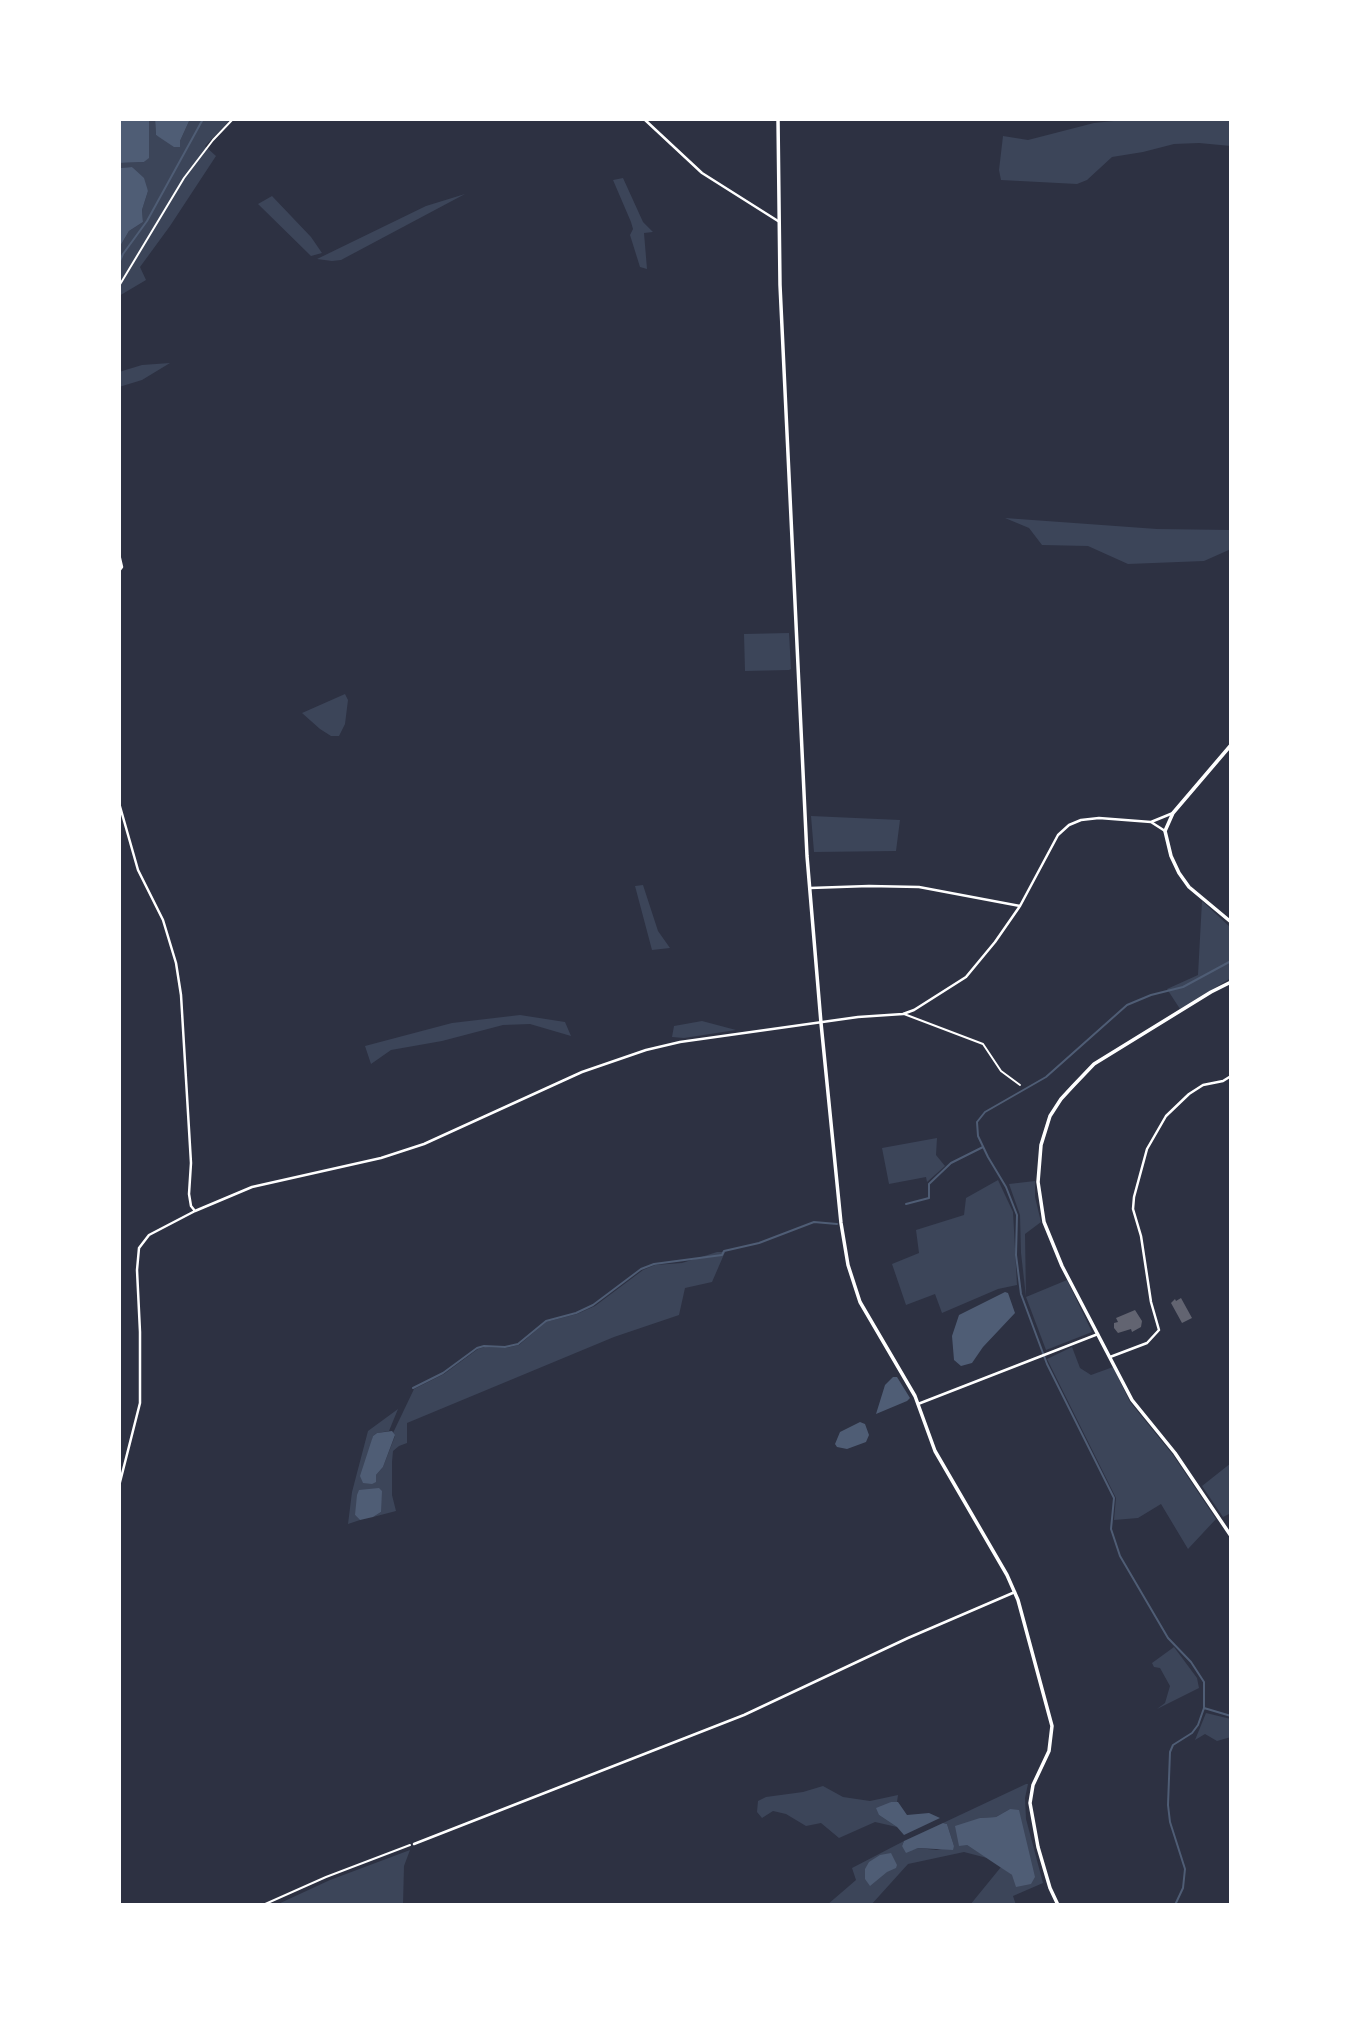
<!DOCTYPE html>
<style>
body{margin:0}
#map{position:relative;width:1350px;height:2024px;overflow:hidden;background:#2d3142;font-family:"Source Sans 3",sans-serif}
canvas{display:block}
.frame{position:absolute;inset:0;border:121px solid #fff;pointer-events:none}
</style>
<div id="map">
<canvas width="1350" height="2024"></canvas>
<div class="frame"></div>
</div>
<script>
const ctx = document.querySelector('canvas').getContext('2d');
ctx.lineJoin = 'round';
function paint(path, color) {
  ctx.fillStyle = color;
  ctx.fill(path, 'evenodd');
}
function shape(rows) {
  const path = new Path2D();
  for (const r of rows) {
    path.moveTo(r[0], r[1]);
    for (let i = 2; i < r.length; i += 2) path.lineTo(r[i], r[i + 1]);
  }
  return path;
}
function strokePath(path, color, width, dash) {
  ctx.strokeStyle = color;
  ctx.lineWidth = width;
  ctx.lineCap = dash ? 'butt' : 'round';
  ctx.setLineDash(dash || []);
  ctx.stroke(path);
}
const green = shape([
 [149,119,155,119,156,135,180,147,180,141,190,119,231,119,205,146,216,156,170,226,140,267,146,280,119,296,119,248,129,231,143,222,142,210,148,191,132,167,119,168,119,163,144,162,148,158],
 [1133,119,1231,119,1231,146,1199,143,1174,144,1143,152,1112,157,1087,180,1077,184,1001,180,999,170,1003,136,1028,140,1094,123],
 [623,178,643,222,653,232,644,233,647,269,640,267,630,235,633,229,631,222,613,180],
 [465,194,341,260,332,261,317,259,426,206],
 [272,196,311,237,322,253,311,256,258,204],
 [170,363,142,380,119,387,119,372,142,365],
 [1005,518,1157,529,1231,530,1231,549,1204,561,1128,564,1088,546,1042,545,1029,528],
 [789,633,791,669,789,670,745,671,744,634],
 [345,694,348,700,345,724,339,736,331,736,320,729,302,713],
 [811,816,900,820,896,851,814,852],
 [643,885,658,931,670,948,652,950,635,886],
 [1202,901,1231,928,1231,978,1180,1009,1167,989,1198,975],
 [520,1015,565,1022,571,1036,530,1024,503,1025,442,1041,391,1050,371,1064,365,1046,452,1023],
 [702,1021,736,1030,684,1038,672,1037,674,1026],
 [937,1138,936,1155,945,1166,927,1182,926,1177,889,1184,882,1148],
 [998,1180,1013,1212,1017,1285,998,1289,942,1313,935,1294,906,1305,892,1264,919,1253,916,1230,964,1215,966,1198],
 [1035,1181,1035,1197,1041,1222,1025,1234,1026,1297,1067,1280,1092,1332,1046,1350,1026,1297,1021,1253,1020,1215,1009,1184],
 [717,1252,725,1252,712,1282,685,1288,679,1315,614,1337,407,1423,407,1443,399,1446,393,1451,392,1462,392,1495,396,1511,373,1517,381,1512,355,1515,360,1520,348,1524,352,1492,368,1431,398,1409,389,1431,377,1433,373,1436,371,1446,376,1475,383,1467,395,1436,393,1433,414,1389,444,1374,478,1349,485,1347,506,1348,519,1345,546,1322,577,1314,595,1306,643,1270,655,1265,682,1263],
 [1072,1347,1080,1368,1091,1375,1113,1367,1130,1402,1173,1455,1216,1519,1188,1549,1161,1504,1138,1518,1114,1520,1116,1498,1047,1359],
 [1231,1463,1231,1513,1223,1517,1202,1486],
 [1174,1647,1197,1678,1199,1688,1157,1709,1165,1703,1170,1686,1160,1668,1154,1667,1152,1663],
 [1206,1713,1231,1719,1231,1737,1217,1741,1205,1734,1195,1740],
 [1026,1784,1028,1784,1025,1798,1026,1819,1043,1883,1013,1896,1016,1905,970,1905,1001,1867,1012,1875,1010,1809,996,1817,980,1818,967,1845,987,1858,964,1852,908,1864,871,1905,827,1905,856,1880,852,1868,904,1841,902,1846,911,1850,918,1848,937,1850,954,1846,947,1824,943,1823],
 [823,1786,843,1797,870,1801,898,1795,897,1802,891,1802,879,1815,897,1827,875,1822,839,1838,821,1823,806,1826,786,1814,773,1811,762,1818,757,1812,758,1801,766,1797,803,1792],
 [410,1850,404,1866,403,1905,276,1905,330,1880]
]);
const water = shape([
 [119,119,149,119,149,158,144,162,119,163],
 [155,119,190,119,180,141,180,147,174,147,156,135],
 [132,167,144,178,148,191,142,210,143,222,129,231,119,248,119,168],
 [1005,1292,1008,1293,1015,1313,983,1347,972,1363,961,1366,954,1360,952,1336,959,1315],
 [893,1377,897,1377,910,1398,907,1401,876,1414,885,1385],
 [860,1422,865,1424,869,1435,866,1442,847,1449,837,1447,835,1444,840,1432],
 [392,1431,395,1435,383,1467,376,1475,376,1482,372,1484,363,1483,360,1476,373,1436,377,1433],
 [379,1488,382,1491,381,1512,373,1517,360,1520,355,1515,357,1495,359,1490],
 [891,1802,898,1802,907,1815,929,1813,940,1818,904,1835,897,1827,879,1815,876,1808],
 [1010,1809,1019,1810,1035,1877,1031,1884,1016,1887,1012,1875,967,1845,959,1846,955,1826,980,1818,996,1817],
 [943,1823,947,1824,954,1846,953,1850,918,1848,906,1853,902,1846,904,1841],
 [891,1853,897,1865,896,1868,887,1872,870,1886,865,1879,865,1869,869,1862,880,1855]
]);
const stream = shape([
 [119,263,123,254,147,221,203,119],
 [1231,961,1183,987,1151,995,1127,1005,1046,1077,985,1112,977,1122,978,1136,988,1157,1006,1187,1017,1215,1016,1255,1021,1294,1047,1364,1114,1498,1111,1529,1120,1556,1168,1638,1191,1662,1204,1682,1204,1708,1231,1716],
 [906,1204,929,1198,929,1184,951,1163,983,1147],
 [413,1388,443,1373,477,1348,484,1346,505,1347,518,1344,546,1321,576,1313,593,1305,641,1269,654,1264,722,1255,724,1251,759,1243,814,1222,837,1224],
 [1175,1905,1183,1888,1185,1869,1170,1822,1168,1805,1170,1752,1173,1745,1192,1733,1198,1725,1204,1708]
]);
const building = shape([
 [1181,1298,1192,1318,1182,1323,1171,1303,1175,1299,1176,1301],
 [1135,1310,1142,1321,1141,1327,1132,1332,1131,1329,1118,1333,1114,1328,1114,1323,1118,1322,1116,1318]
]);
const path = shape([
 [119,286,184,178,213,140,233,119],
 [263,1905,326,1877,410,1845]
]);
const service = shape([
 [904,1014,983,1044,1001,1071,1020,1085]
]);
const minor = shape([
 [644,119,702,173,778,221],
 [119,554,122,567,119,571],
 [119,803,138,870,163,920,176,963,181,995,191,1163,189,1194,191,1206,195,1211],
 [1151,822,1165,831],
 [810,888,869,886,919,887,1020,906],
 [1110,1357,1147,1343,1159,1330,1151,1302,1141,1236,1133,1209,1134,1197,1147,1149,1166,1116,1189,1094,1203,1085,1223,1081,1231,1076],
 [918,1404,1098,1334],
 [119,1486,140,1403,140,1332,137,1270,139,1248,149,1235,195,1211,252,1187,381,1158,424,1144,582,1072,646,1050,680,1042,858,1017,903,1014,914,1010,966,977,995,942,1020,906,1058,835,1069,825,1081,820,1099,818,1151,822,1173,813],
 [414,1844,744,1715,908,1638,1015,1592]
]);
const tertiary = shape([
 [778,119,780,285,807,856,821,1023,841,1223,848,1265,860,1302,915,1396,935,1451,1007,1575,1018,1600,1052,1726,1049,1751,1033,1785,1030,1803,1038,1847,1050,1888,1058,1905],
 [1231,745,1173,813,1165,831,1171,856,1179,873,1189,887,1231,922],
 [1231,982,1211,992,1094,1064,1073,1086,1061,1099,1050,1116,1041,1145,1038,1182,1044,1222,1062,1266,1132,1400,1175,1453,1231,1536]
]);
paint(green, '#3c4559');
paint(water, '#4f5d75');
strokePath(stream, '#4f5d75', 2);
paint(building, '#626471');
strokePath(path, '#fff', 2);
strokePath(service, '#fff', 2);
strokePath(minor, '#fff', 2.5);
strokePath(tertiary, '#fff', 3.5);
</script>
